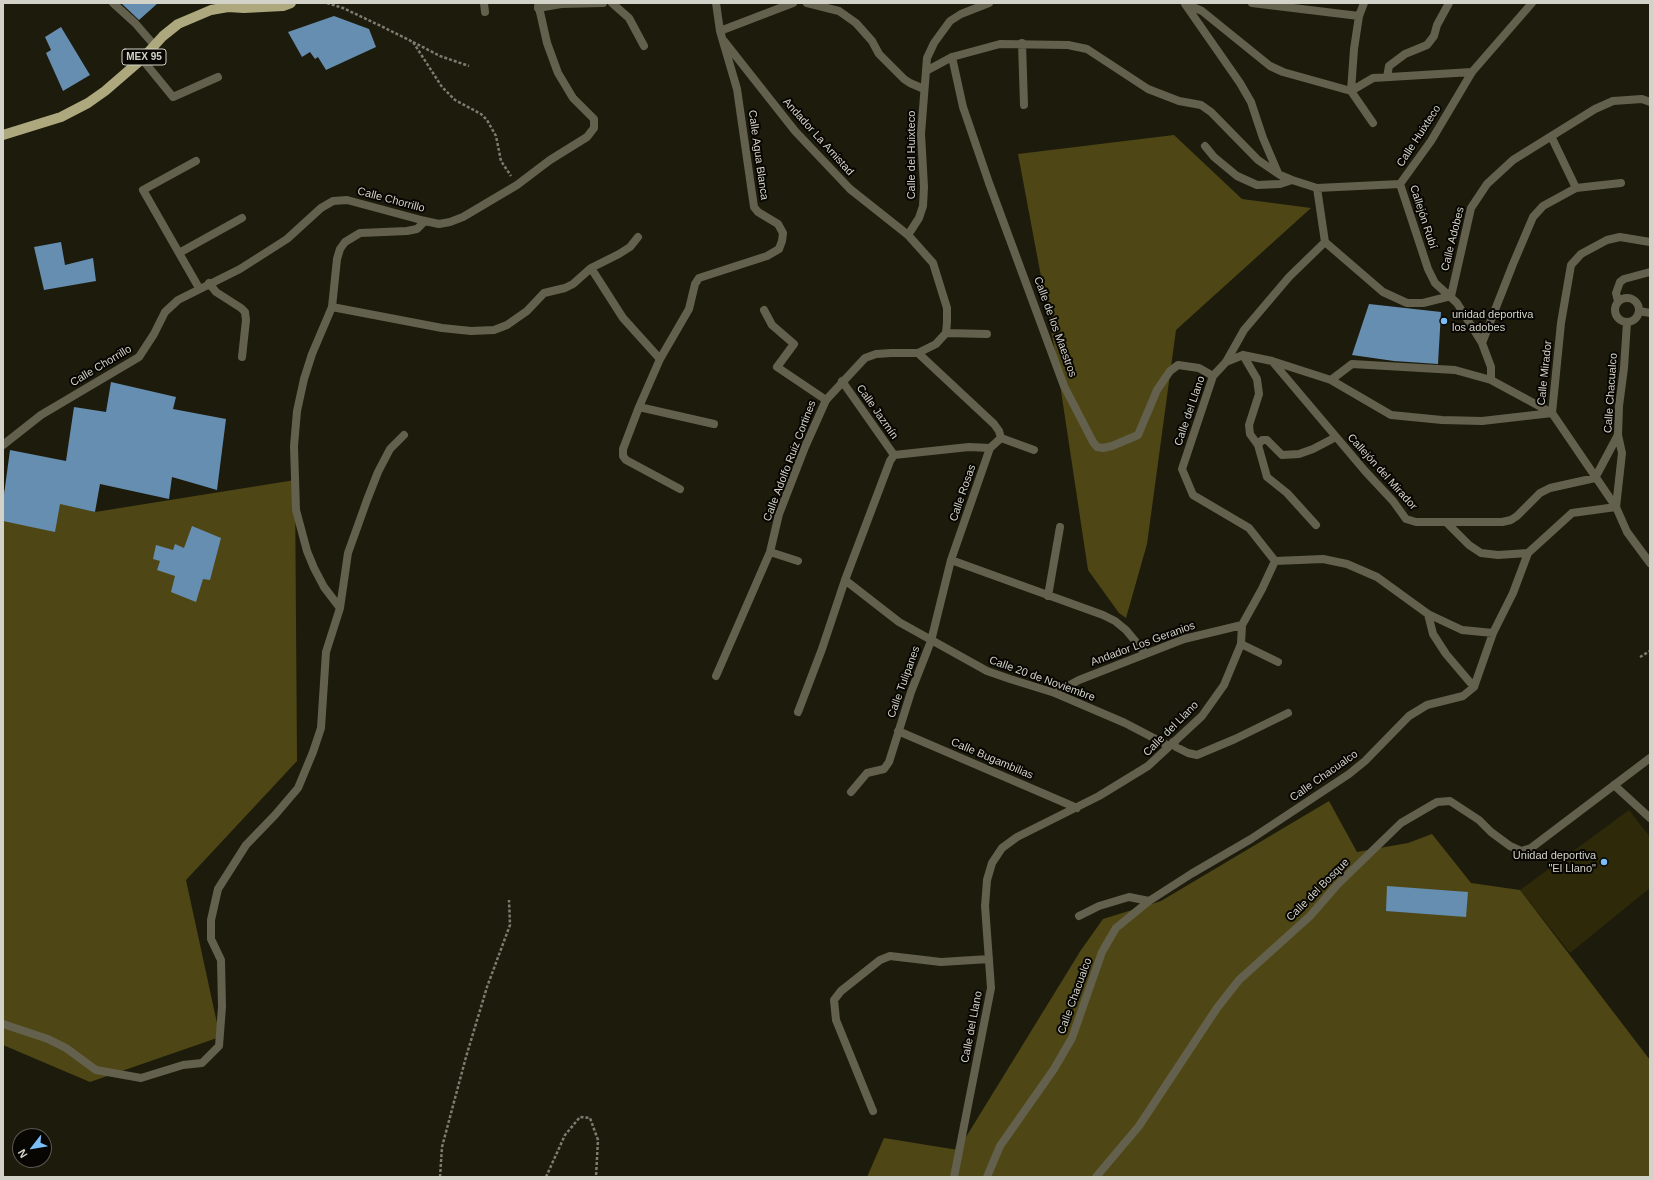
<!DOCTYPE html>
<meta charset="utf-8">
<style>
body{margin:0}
#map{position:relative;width:1653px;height:1180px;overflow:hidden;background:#1d1b0c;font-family:Helvetica,sans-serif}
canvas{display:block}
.frame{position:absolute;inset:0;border:4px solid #d3d2c8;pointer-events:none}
.north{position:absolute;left:12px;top:1128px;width:40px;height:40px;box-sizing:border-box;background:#070602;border:1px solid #595851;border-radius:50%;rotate:239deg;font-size:11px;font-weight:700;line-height:16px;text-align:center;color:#d3d2c8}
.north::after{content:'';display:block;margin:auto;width:14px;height:18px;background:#7cbef9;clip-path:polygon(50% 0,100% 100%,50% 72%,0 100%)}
</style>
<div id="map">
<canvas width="1653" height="1180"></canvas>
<div class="frame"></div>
<div class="north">N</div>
</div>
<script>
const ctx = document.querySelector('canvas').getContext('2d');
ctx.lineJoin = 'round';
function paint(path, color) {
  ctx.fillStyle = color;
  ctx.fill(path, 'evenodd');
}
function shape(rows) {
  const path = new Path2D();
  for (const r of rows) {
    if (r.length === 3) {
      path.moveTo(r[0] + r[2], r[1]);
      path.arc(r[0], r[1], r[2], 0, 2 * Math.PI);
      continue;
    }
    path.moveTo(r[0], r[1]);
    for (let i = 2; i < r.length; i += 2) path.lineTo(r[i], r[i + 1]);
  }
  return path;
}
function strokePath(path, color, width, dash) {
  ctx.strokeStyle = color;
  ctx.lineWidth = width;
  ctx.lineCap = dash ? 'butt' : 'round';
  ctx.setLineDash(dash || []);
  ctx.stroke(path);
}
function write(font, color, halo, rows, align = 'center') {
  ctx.font = font + ' Helvetica,sans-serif';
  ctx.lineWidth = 4;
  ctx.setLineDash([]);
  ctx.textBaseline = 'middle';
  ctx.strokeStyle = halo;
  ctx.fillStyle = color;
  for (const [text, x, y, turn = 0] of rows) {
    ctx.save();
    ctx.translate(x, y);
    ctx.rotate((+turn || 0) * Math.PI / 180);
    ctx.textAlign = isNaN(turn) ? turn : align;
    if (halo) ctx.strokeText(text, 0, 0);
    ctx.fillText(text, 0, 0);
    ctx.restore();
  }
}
const green = shape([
 [1629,810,1650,837,1650,888,1570,953,1520,890]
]);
const forest = shape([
 [1174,135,1242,199,1311,208,1176,330,1147,544,1126,618,1119,613,1088,570,1055,351,1018,154],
 [295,480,297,761,186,880,220,1037,90,1082,3,1045,3,490,95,512],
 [1329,801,1357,852,1408,843,1432,834,1471,883,1520,890,1650,1060,1650,1177,867,1177,884,1138,958,1150,1081,950,1103,919,1161,901]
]);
const building = shape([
 [121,3,158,3,139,20],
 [334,16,369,29,376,47,326,70,318,57,315,59,310,52,302,57,288,32],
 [61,27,90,75,63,91,46,53,51,50,45,37],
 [61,242,65,265,93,258,96,281,44,290,34,247],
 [1369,304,1441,312,1438,364,1394,361,1352,355],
 [111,382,176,397,173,409,226,419,217,490,172,477,169,499,100,484,95,512,60,504,55,532,3,521,3,502,10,450,66,461,74,407,106,412],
 [192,526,221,538,210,580,203,579,196,602,171,592,175,576,157,570,160,561,153,559,156,545,173,550,175,544,184,548],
 [1387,886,1468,892,1466,917,1386,911]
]);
const path = shape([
 [327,3,343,8,383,27,413,42,442,87,455,100,481,114,487,120,496,136,501,161,511,176],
 [413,42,440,56,469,66],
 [1640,657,1650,651],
 [440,1177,442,1147,466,1057,487,987,510,925,509,900],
 [546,1177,565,1135,580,1117,590,1118,598,1140,596,1177]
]);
const service = shape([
 [142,59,173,97,218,77],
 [196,161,143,190,199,288],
 [179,253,242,218],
 [1241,644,1278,662]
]);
const pedestrian = shape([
 [113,3,135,23,155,46],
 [484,3,485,12],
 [612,3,629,18,644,46],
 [538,8,561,4,603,3],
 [764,310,772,325,794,344,777,367,826,400],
 [842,381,894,455]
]);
const minor = shape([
 [807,3,839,11,856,23,872,41,879,54,904,79,910,83,924,89],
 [1252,3,1359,16],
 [1185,4,1240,83,1251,102,1263,138,1278,173],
 [1186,4,1202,11,1270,66,1283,72,1351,91,1373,78,1472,72],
 [720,31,793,3],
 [1022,43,1024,105],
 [952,57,963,107,989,183,1064,386,1093,442,1097,447,1103,448,1112,446,1138,435,1157,390,1170,371,1178,365,1199,368,1213,376],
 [926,71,952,57,1000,44,1068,45,1087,49,1148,89,1179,101,1201,105,1211,112,1258,160,1280,175,1292,180,1317,188,1400,184,1431,141,1472,72,1532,3],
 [1387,77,1389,66,1405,54,1427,45,1434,36,1437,25,1449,3],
 [1351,91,1354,49,1359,16,1364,3],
 [1351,91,1373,123],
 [1551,136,1576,188],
 [1205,146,1214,157,1237,176,1257,185,1280,184,1292,180],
 [1400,184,1428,269,1435,283,1457,303,1482,343],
 [908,235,919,218,923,206,924,187,921,134,927,58,934,43,950,21,961,14,989,3],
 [1325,242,1383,292,1407,303,1423,303,1451,296],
 [591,268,623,318,660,359],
 [209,283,216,292,241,308,245,312,246,320,242,357],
 [1451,296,1471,208,1487,184,1513,160,1595,109,1613,101,1642,99,1650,102],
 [1627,310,12],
 [1618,301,1616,293,1620,282,1624,279,1650,272],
 [332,307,442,328,471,331,494,330,507,325,527,311,544,293,565,288,573,284,591,268,619,254,630,247,638,237],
 [1639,311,1650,313],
 [946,333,987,334],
 [918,353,994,424,999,431,1001,438],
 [1243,355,1257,379,1259,394,1249,425,1250,434,1258,445],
 [1272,361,1365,471,1393,501,1406,519,1416,522,1502,522,1511,520,1517,516,1540,493,1550,488,1595,478,1618,435],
 [1226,362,1243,355,1272,361,1331,380,1391,415,1442,420,1482,421,1552,413],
 [1331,380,1352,364,1455,370,1491,380,1552,413,1616,507,1627,532,1650,563],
 [1491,380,1491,367,1482,343,1513,264,1533,217,1543,206,1576,188,1621,183],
 [639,407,714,424],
 [1552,413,1561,323,1571,265,1581,254,1607,240,1620,237,1650,242],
 [1001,438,1034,450],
 [3,445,41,415,139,357,154,334,165,312,178,300,240,269,287,239,321,208,333,201,347,200,425,221,439,224,450,222,463,217,517,185,550,160,587,137,594,128,594,119,573,98,558,73,547,43,538,3],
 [680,489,626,460,623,456,623,449,639,407,660,359,689,309,695,284,699,278,767,256,779,249,782,241,783,233,778,224,758,212,754,207,737,89,720,31,716,3],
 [1447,523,1469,545,1481,553,1498,555,1528,553],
 [1316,525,1287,493,1267,477,1258,445,1262,440,1267,440,1282,455,1299,454,1313,449,1336,437],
 [770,552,798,561],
 [951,560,1103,615,1115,621,1126,630,1146,654],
 [1275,561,1249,528,1193,495,1182,469,1213,376,1226,362,1244,330,1289,277,1325,242,1317,188],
 [1275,561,1323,559,1347,564,1377,577,1428,614,1462,630,1493,633],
 [845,580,899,622,987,671,1010,679,1055,693,1125,723,1169,746],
 [1048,596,1060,527],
 [340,608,348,553,367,500,378,472,390,449,404,435],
 [1428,614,1433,634,1446,654,1474,687],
 [716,676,770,552,779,514,805,447,826,400,865,358,876,354,891,353,918,353,936,344,946,333,947,322,947,308,933,263,908,235,850,189,795,131,724,41],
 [1055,693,1079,680,1184,639,1242,625],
 [798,712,822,649,845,580,890,461,894,455,969,447,990,448],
 [898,731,1077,808],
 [1173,742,1176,747,1188,753,1197,755,1235,739,1288,713],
 [1614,785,1650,818],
 [851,792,867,773,884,769,889,762,911,692,931,641,951,560,990,448,1001,438],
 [1079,916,1099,906,1129,897,1149,901],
 [3,1024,48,1039,66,1048,96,1070,141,1078,183,1065,202,1063,219,1046,222,1007,221,960,211,939,211,920,218,889,246,845,275,815,298,788,313,752,321,728,326,652,340,608,324,587,314,568,307,551,296,510,294,446,297,411,304,379,312,354,332,307,337,259,340,249,345,242,360,233,407,231,417,229,425,221],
 [873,1111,836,1020,834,1000,841,991,880,960,890,956,941,962,989,959],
 [954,1177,991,988,985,906,987,880,992,863,1002,848,1017,837,1099,796,1148,766,1202,716,1224,685,1241,644,1242,625,1262,589,1275,561],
 [987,1177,1000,1146,1054,1069,1072,1038,1102,952,1116,928,1149,901,1191,874,1251,839,1349,774,1365,761,1409,716,1427,705,1463,696,1474,687,1493,633,1513,593,1528,553,1572,513,1616,507,1622,453,1618,435,1619,406,1624,368,1627,322]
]);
const tertiary = shape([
 [1096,1177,1139,1126,1217,1008,1239,980,1310,916,1337,885,1401,823,1437,802,1450,801,1479,820,1491,832,1510,846,1521,851,1531,848,1650,758]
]);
const primary = shape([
 [3,135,61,117,88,103,105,91,142,59,163,36,178,24,211,10,228,7,244,8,283,6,291,3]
]);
const markers = [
 [1444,321,4,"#7cbef9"],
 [1604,862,4,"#7cbef9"]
];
const shields = [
 [144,57,44]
];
const shieldNames = [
 ["MEX 95",144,57]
];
const streetNames = [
 ["Calle Huixteco",1419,136,-57],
 ["Andador La Amistad",818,137,48],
 ["Calle Agua Blanca",758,155,82],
 ["Calle del Huixteco",912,155,-90],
 ["Calle Chorrillo",391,200,15],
 ["Callejón Rubí",1423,217,72],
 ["Calle Adobes",1453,239,-76],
 ["Calle de los Maestros",1055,327,70],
 ["Calle Chorrillo",101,366,-31],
 ["Calle Mirador",1545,373,-84],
 ["Calle Chacualco",1611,393,-86],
 ["Calle del Llano",1190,411,-71],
 ["Calle Jazmín",877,412,55],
 ["Calle Adolfo Ruiz Cortines",790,461,-69],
 ["Callejón del Mirador",1382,472,48],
 ["Calle Rosas",963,493,-71],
 ["Andador Los Geranios",1143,644,-20],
 ["Calle 20 de Noviembre",1042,679,20],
 ["Calle Tulipanes",904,682,-70],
 ["Calle del Llano",1171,729,-45],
 ["Calle Bugambilias",992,759,23],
 ["Calle Chacualco",1324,776,-35],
 ["Calle del Bosque",1318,890,-45],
 ["Calle Chacualco",1075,996,-70],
 ["Calle del Llano",972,1027,-79]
];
const poiNames = [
 ["unidad deportiva",1452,315],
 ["los adobes",1452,328],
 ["Unidad deportiva",1596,856,"right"],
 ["\"El Llano\"",1596,869,"right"]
];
paint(green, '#2d2909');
paint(forest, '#4e4715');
paint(building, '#668eb1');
strokePath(path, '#7d7c6f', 2.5, [3, 2]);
strokePath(service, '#63614d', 8);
strokePath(pedestrian, '#63614d', 8);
strokePath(minor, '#63614d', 8);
strokePath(tertiary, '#63614d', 8);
strokePath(primary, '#ada87e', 10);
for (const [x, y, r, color] of markers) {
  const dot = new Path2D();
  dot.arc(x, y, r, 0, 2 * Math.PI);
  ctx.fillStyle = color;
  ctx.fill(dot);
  strokePath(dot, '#070602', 1.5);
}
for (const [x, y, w] of shields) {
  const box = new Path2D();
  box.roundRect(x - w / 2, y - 8, w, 16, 3);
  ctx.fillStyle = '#070602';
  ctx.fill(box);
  strokePath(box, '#d3d2c8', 1);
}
write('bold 10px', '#d3d2c8', null, shieldNames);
write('11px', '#d3d2c8', '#070602', streetNames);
write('11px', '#d3d2c8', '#070602', poiNames, 'left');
</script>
